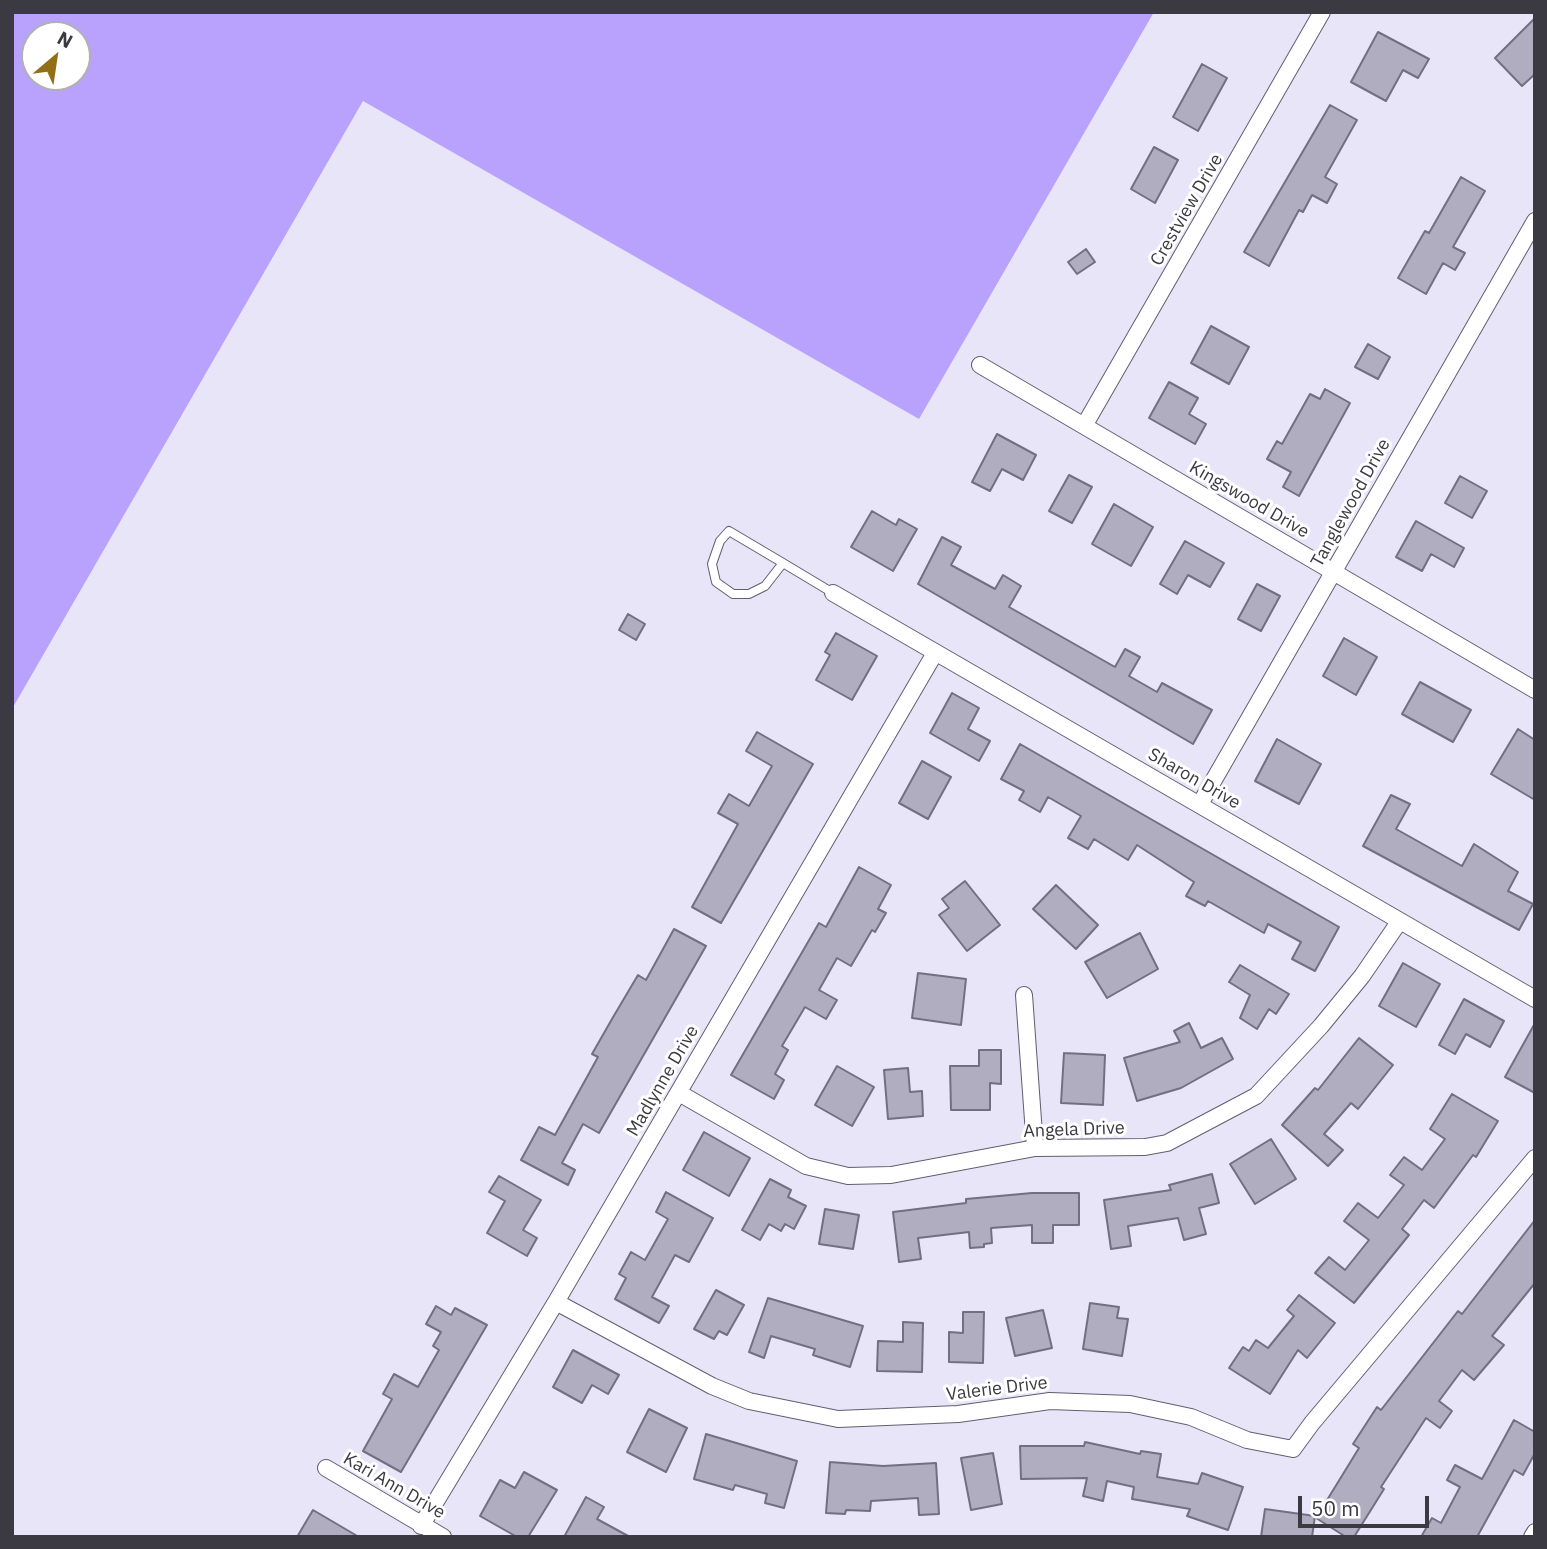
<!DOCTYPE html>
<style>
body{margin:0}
#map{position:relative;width:1547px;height:1549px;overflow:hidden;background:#e9e5f9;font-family:"IBM Plex Sans",sans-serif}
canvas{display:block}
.frame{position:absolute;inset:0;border:14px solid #3b3941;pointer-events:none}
.north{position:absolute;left:21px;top:21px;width:70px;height:70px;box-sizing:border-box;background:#fff;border:2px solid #b1b0b3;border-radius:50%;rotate:29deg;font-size:19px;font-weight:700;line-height:28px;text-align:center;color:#3b3941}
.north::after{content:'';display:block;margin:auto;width:24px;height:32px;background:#926f16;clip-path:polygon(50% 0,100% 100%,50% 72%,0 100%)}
.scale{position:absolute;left:1298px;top:1496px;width:131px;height:32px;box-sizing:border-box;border:4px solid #3b3941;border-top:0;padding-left:9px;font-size:21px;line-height:24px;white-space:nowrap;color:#3b3941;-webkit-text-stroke:5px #fff;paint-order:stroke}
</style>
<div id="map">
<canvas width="1547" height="1549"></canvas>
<div class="frame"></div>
<div class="north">N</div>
<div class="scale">50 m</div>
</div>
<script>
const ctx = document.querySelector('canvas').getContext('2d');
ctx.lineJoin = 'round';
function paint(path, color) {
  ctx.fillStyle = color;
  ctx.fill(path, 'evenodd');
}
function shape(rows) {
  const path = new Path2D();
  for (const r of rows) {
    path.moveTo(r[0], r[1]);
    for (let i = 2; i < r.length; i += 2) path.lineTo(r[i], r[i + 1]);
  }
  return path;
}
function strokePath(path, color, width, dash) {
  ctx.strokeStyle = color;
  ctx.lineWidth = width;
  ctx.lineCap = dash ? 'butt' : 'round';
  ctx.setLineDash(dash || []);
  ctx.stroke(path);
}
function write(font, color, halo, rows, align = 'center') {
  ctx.font = font + ' "IBM Plex Sans",sans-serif';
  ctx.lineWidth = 6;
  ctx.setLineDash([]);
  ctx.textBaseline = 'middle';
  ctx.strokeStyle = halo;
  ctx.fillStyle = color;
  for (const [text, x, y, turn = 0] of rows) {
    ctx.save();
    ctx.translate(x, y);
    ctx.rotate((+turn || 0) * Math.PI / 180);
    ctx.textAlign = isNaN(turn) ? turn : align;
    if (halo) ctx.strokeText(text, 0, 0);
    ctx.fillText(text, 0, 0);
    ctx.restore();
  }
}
const forest = shape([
 [12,12,1154,12,919,419,363,101,12,709],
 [35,35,77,35,77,77,35,77]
]);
const building = shape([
 [1535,18,1535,74,1522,86,1495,58,1535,18],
 [1378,32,1429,59,1418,78,1403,70,1386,101,1351,82,1378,32],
 [1202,64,1227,78,1198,131,1173,117,1202,64],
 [1330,105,1357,120,1325,177,1337,184,1327,203,1312,195,1303,212,1299,210,1269,266,1244,252,1330,105],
 [1154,147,1178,160,1155,203,1131,189,1154,147],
 [1461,177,1485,191,1453,247,1465,253,1455,270,1443,263,1426,294,1398,278,1425,231,1429,233,1461,177],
 [1086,249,1095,262,1077,274,1068,262,1086,249],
 [1211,326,1249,347,1229,384,1191,363,1211,326],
 [1368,344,1390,357,1378,379,1355,367,1368,344],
 [1169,382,1198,398,1189,414,1206,424,1195,444,1149,418,1169,382],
 [1325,389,1350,403,1299,496,1283,487,1291,472,1267,459,1277,441,1282,444,1310,394,1320,399,1325,389],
 [997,434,1036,455,1023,480,1002,469,990,491,972,482,997,434],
 [1069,475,1092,487,1072,523,1049,511,1069,475],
 [1460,476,1487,491,1472,518,1445,503,1460,476],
 [1114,504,1153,527,1131,566,1092,544,1114,504],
 [872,511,896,525,899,519,917,529,893,571,851,547,872,511],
 [1416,521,1464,548,1454,567,1431,554,1422,571,1396,557,1416,521],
 [942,537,961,547,951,565,995,589,1003,575,1021,586,1009,607,1115,667,1125,649,1140,657,1129,676,1157,692,1162,683,1212,710,1193,744,918,584,942,537],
 [1185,541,1224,563,1210,587,1188,575,1177,594,1160,584,1185,541],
 [1257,584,1280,596,1261,631,1238,619,1257,584],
 [628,614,645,624,636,640,619,630,628,614],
 [836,633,877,656,852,700,816,680,830,655,825,652,836,633],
 [1344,638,1377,657,1356,695,1323,676,1344,638],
 [1420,682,1471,710,1453,742,1402,714,1420,682],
 [952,693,979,708,968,729,990,741,979,761,930,733,952,693],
 [1518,729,1535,740,1535,800,1491,774,1518,729],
 [757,732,813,764,721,923,692,907,738,824,718,813,729,794,749,806,772,766,746,751,757,732],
 [1277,739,1321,764,1299,804,1255,781,1277,739],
 [1020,744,1339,927,1315,971,1292,959,1301,942,1268,924,1264,933,1208,901,1205,906,1186,896,1194,882,1137,845,1128,860,1094,839,1088,849,1068,838,1081,816,1048,797,1040,812,1019,800,1024,791,1001,779,1020,744],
 [922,761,951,777,928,819,899,803,922,761],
 [1391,795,1410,804,1396,829,1462,866,1474,844,1518,872,1508,891,1533,904,1519,930,1363,846,1391,795],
 [859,867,891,885,878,909,886,913,875,932,872,930,851,966,837,958,819,990,837,1000,826,1019,805,1007,782,1046,788,1050,775,1074,784,1080,774,1099,731,1075,819,923,826,927,859,867],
 [965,881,1000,925,967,951,939,915,949,908,942,899,965,881],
 [1056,885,1098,925,1076,949,1033,909,1056,885],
 [674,929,706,946,599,1133,583,1124,562,1163,575,1170,568,1185,521,1160,539,1127,555,1135,598,1057,592,1054,612,1019,638,975,646,980,674,929],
 [1140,933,1158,969,1107,998,1085,962,1140,933],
 [1403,963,1440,984,1416,1027,1379,1006,1403,963],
 [1240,965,1289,994,1276,1014,1269,1009,1257,1029,1240,1018,1250,995,1229,982,1240,965],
 [918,973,966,979,961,1025,912,1018,918,973],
 [1464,999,1504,1021,1490,1047,1466,1034,1455,1054,1439,1045,1464,999],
 [1189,1023,1201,1048,1222,1038,1233,1059,1181,1088,1137,1101,1124,1058,1180,1042,1174,1031,1189,1023],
 [1535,1023,1535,1093,1505,1077,1535,1023],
 [1359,1038,1393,1065,1358,1109,1351,1103,1324,1134,1343,1150,1328,1166,1282,1125,1315,1088,1318,1090,1359,1038],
 [979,1050,1001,1050,1001,1084,990,1083,990,1110,951,1110,950,1066,979,1066,979,1050],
 [1064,1053,1105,1055,1103,1105,1061,1103,1064,1053],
 [837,1066,874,1087,852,1126,815,1105,837,1066],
 [908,1068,910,1092,922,1091,923,1116,888,1119,884,1070,908,1068],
 [1452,1094,1498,1121,1476,1157,1473,1155,1434,1208,1424,1200,1402,1229,1409,1235,1354,1303,1315,1273,1329,1257,1345,1270,1369,1240,1344,1221,1358,1203,1378,1218,1404,1185,1390,1175,1404,1157,1422,1170,1445,1139,1430,1129,1452,1094],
 [704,1132,750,1158,729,1196,683,1170,704,1132],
 [1271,1139,1296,1179,1255,1204,1230,1164,1271,1139],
 [1212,1174,1219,1203,1199,1208,1206,1234,1184,1240,1178,1218,1128,1226,1131,1246,1111,1249,1104,1200,1171,1190,1169,1185,1212,1174],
 [499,1176,541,1200,523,1230,537,1238,527,1256,487,1233,505,1201,489,1192,499,1176],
 [770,1179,791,1190,788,1197,806,1206,794,1229,785,1224,781,1231,769,1224,760,1240,742,1230,770,1179],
 [666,1192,713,1218,689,1262,675,1255,652,1297,669,1306,659,1323,615,1299,626,1278,619,1274,631,1252,645,1260,668,1219,656,1212,666,1192],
 [1032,1193,1079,1193,1079,1225,1053,1225,1053,1243,1032,1243,1032,1225,991,1228,992,1243,984,1244,984,1247,970,1248,969,1232,918,1238,921,1259,899,1262,893,1212,966,1203,966,1199,1032,1193],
 [825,1209,859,1215,853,1249,819,1244,825,1209],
 [1535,1220,1535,1283,1492,1336,1504,1345,1474,1380,1462,1370,1439,1401,1452,1411,1440,1428,1426,1418,1381,1487,1384,1489,1354,1537,1346,1537,1316,1518,1359,1448,1353,1444,1377,1407,1381,1410,1458,1311,1462,1314,1535,1220],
 [716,1290,744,1305,727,1335,719,1331,714,1339,694,1329,716,1290],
 [1299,1295,1335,1323,1307,1358,1298,1350,1270,1394,1229,1368,1243,1347,1249,1351,1256,1340,1268,1348,1294,1316,1287,1310,1299,1295],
 [768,1298,863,1326,850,1367,813,1355,815,1349,771,1336,764,1358,749,1352,768,1298],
 [1090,1303,1119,1307,1117,1318,1128,1319,1122,1356,1083,1349,1090,1303],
 [436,1306,451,1315,455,1308,487,1325,401,1472,363,1451,392,1399,383,1394,394,1374,418,1387,439,1350,433,1346,441,1332,426,1324,436,1306],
 [1043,1310,1052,1348,1015,1356,1006,1318,1043,1310],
 [963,1312,984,1312,983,1363,949,1362,949,1332,963,1333,963,1312],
 [903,1322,923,1323,922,1372,877,1371,878,1341,903,1342,903,1322],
 [573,1350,619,1375,608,1394,592,1385,582,1403,553,1387,573,1350],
 [649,1409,687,1428,666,1472,627,1452,649,1409],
 [1514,1420,1535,1432,1535,1453,1523,1475,1514,1470,1477,1537,1421,1537,1432,1518,1441,1523,1460,1487,1447,1480,1455,1465,1482,1479,1514,1420],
 [706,1434,797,1461,784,1508,765,1503,767,1494,735,1485,733,1490,694,1479,706,1434],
 [1085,1442,1140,1454,1141,1451,1161,1454,1157,1477,1198,1484,1202,1473,1243,1487,1228,1530,1187,1516,1190,1509,1132,1499,1134,1487,1107,1481,1103,1501,1083,1496,1087,1478,1021,1479,1020,1446,1084,1446,1085,1442],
 [993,1453,1002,1504,971,1510,961,1458,993,1453],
 [830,1462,883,1466,936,1463,939,1514,919,1515,918,1498,871,1501,870,1511,846,1510,845,1514,826,1513,830,1462],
 [524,1472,557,1490,528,1537,517,1537,480,1516,500,1480,515,1488,524,1472],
 [586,1497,604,1507,597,1519,630,1537,564,1537,586,1497],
 [1265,1509,1315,1516,1312,1537,1261,1537,1265,1509],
 [313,1510,359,1537,297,1537,313,1510]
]);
const lane = shape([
 [783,563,765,586,749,594,733,594,716,582,712,564,720,541,729,531,783,563,833,593]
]);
const street = shape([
 [980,365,1535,690],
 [1084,426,1322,12],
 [833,593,1535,999],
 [1200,804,1535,221],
 [1024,995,1035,1148],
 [679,1093,806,1166,848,1176,891,1175,1035,1148,1145,1147,1167,1143,1256,1096,1321,1026,1362,976,1399,922],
 [556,1302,712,1386,749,1401,838,1419,958,1414,1050,1401,1130,1404,1191,1417,1247,1440,1293,1449,1312,1423,1535,1158],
 [326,1468,443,1537],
 [421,1526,556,1302,935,653],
 [1532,1537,1535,1532]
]);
const streetNames = [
 ["Crestview Drive",1187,210,-60],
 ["Kingswood Drive",1249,500,30],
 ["Tanglewood Drive",1351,503,-61],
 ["Sharon Drive",1194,779,30],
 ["Madlynne Drive",663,1081,-60],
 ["Angela Drive",1074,1130,-2],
 ["Valerie Drive",997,1389,-7],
 ["Kari Ann Drive",394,1486,30]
];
paint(forest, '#b8a2fd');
paint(building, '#b1adc1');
strokePath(building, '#726f80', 2);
strokePath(lane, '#625e70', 10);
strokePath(street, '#625e70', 18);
strokePath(lane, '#fff', 8);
strokePath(street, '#fff', 16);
write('18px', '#3b3941', '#fff', streetNames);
</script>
